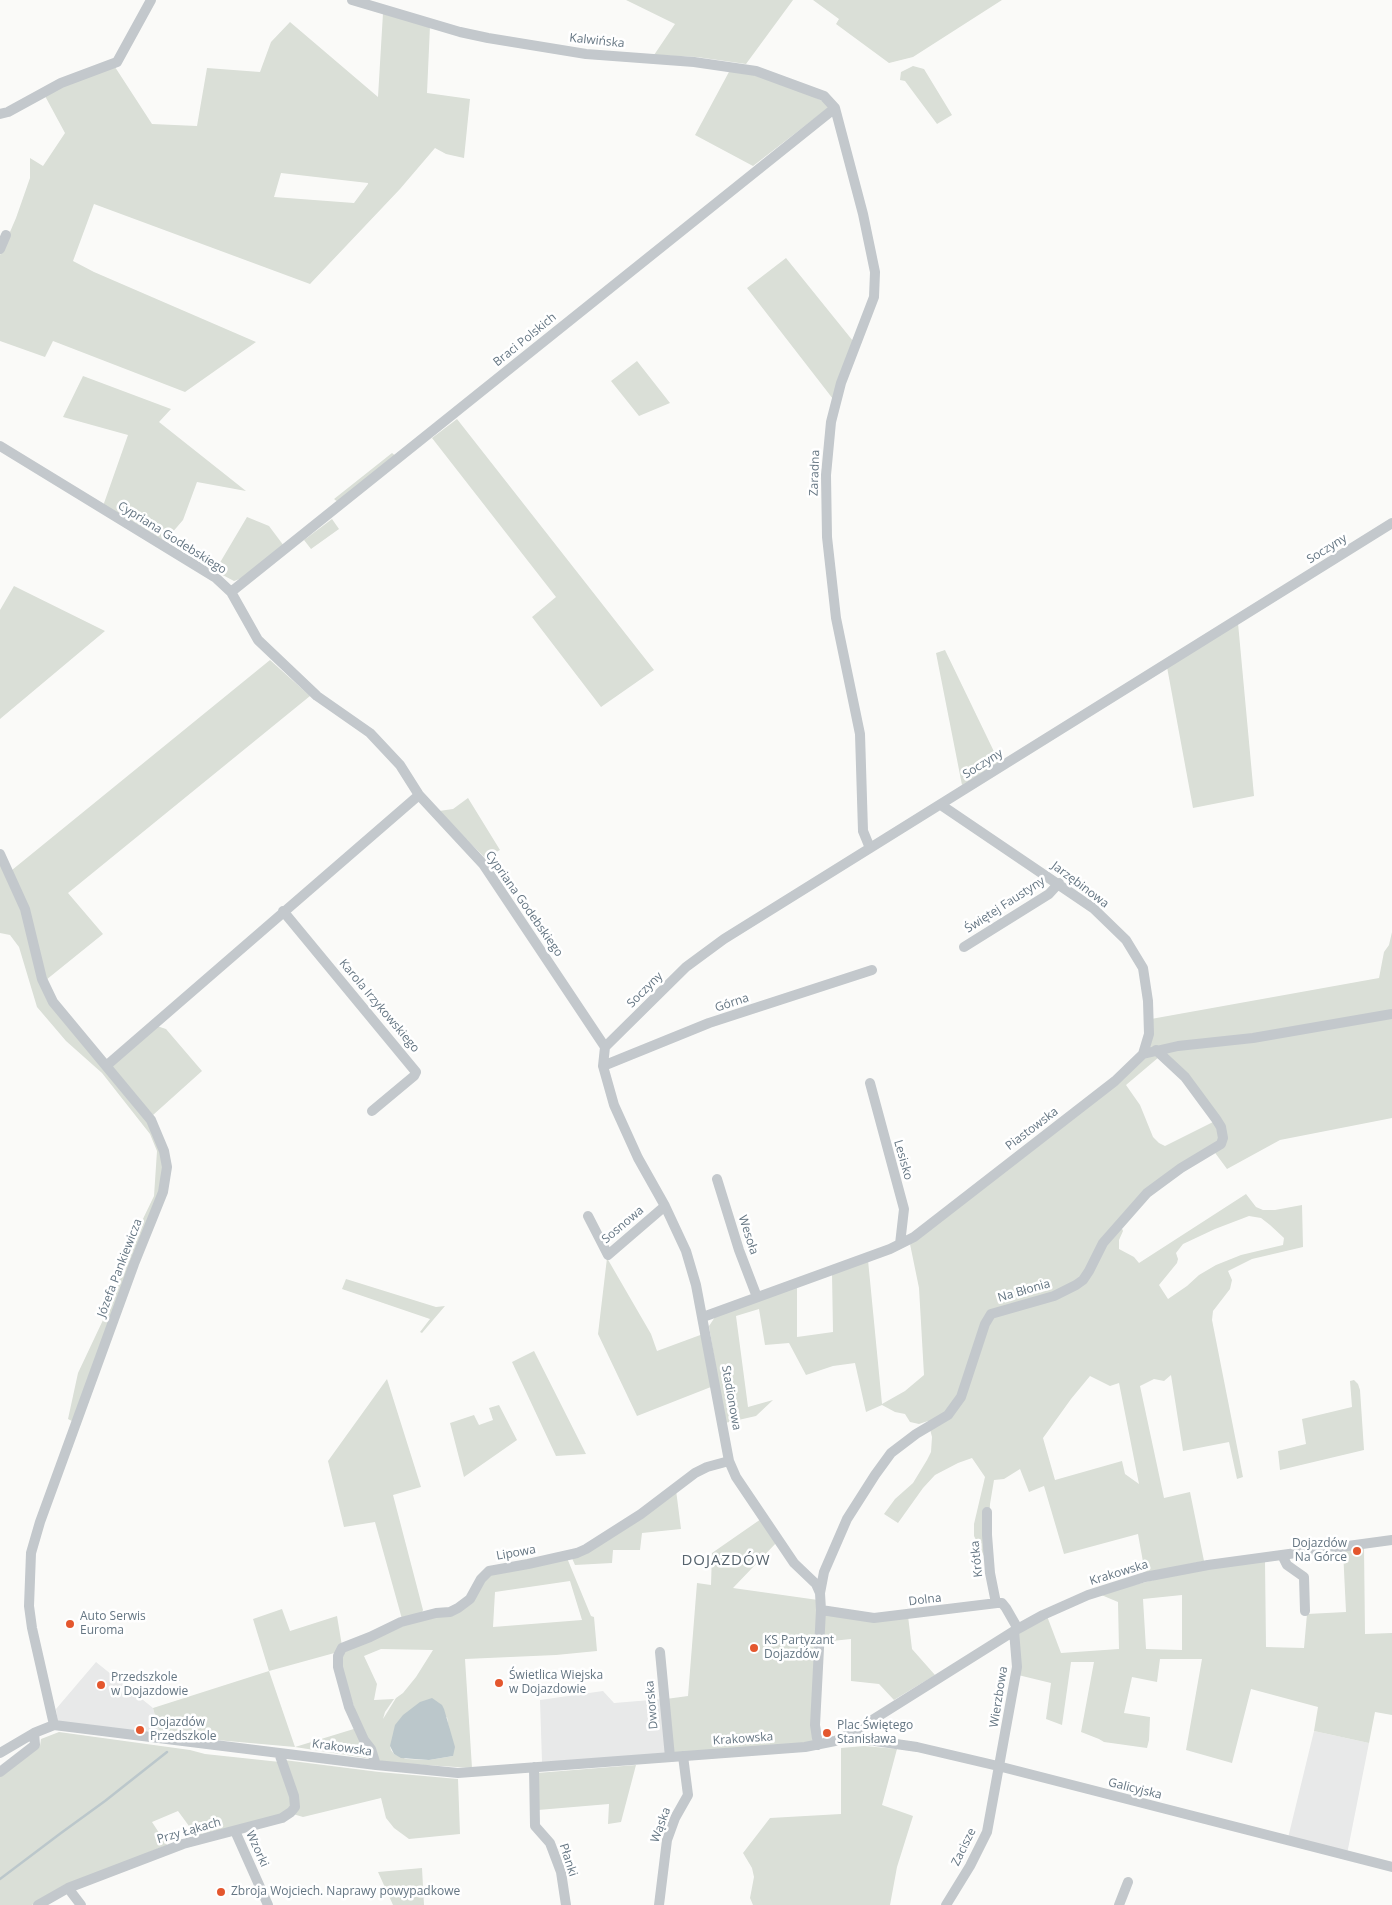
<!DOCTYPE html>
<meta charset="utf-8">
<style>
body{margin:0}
canvas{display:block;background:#fafaf8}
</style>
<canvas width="1392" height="1905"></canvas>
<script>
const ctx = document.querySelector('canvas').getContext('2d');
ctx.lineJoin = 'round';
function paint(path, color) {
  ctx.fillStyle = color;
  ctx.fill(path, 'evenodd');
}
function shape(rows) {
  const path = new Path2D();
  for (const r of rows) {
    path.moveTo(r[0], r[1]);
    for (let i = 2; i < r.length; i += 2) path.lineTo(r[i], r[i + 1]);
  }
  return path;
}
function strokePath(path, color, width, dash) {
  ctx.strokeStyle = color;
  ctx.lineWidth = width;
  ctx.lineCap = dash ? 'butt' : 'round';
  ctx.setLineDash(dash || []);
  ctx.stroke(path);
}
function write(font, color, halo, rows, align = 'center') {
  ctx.font = font + ' "Open Sans",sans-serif';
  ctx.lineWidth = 5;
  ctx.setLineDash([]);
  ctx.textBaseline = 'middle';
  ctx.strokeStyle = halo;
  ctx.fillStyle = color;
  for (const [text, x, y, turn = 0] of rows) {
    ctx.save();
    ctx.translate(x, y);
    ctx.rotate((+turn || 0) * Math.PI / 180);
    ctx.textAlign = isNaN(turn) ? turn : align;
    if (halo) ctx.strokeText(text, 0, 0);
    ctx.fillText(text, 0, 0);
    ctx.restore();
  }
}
const built = shape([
 [96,1662,153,1708,160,1735,58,1722,56,1709],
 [603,1691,614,1703,663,1699,668,1755,542,1762,540,1700],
 [1314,1731,1369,1743,1347,1854,1288,1838]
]);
const green = shape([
 [626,0,793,0,746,64,697,57,654,55,675,24],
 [813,0,1002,0,913,57,889,63,836,24,839,19],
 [383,13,430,26,427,93,470,99,464,158,446,154,435,148,400,189,310,284,94,204,73,261,94,272,256,342,185,392,53,341,45,357,0,341,0,255,16,218,30,178,30,158,43,166,65,133,45,96,55,90,115,67,152,124,197,126,207,68,260,72,271,42,290,22,378,97],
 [281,173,368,183,368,184,354,203,274,197],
 [913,66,924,69,952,115,937,124,905,81,900,80,901,72],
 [730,70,777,80,827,103,828,108,753,166,695,135],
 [786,258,853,341,833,399,747,288],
 [637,361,670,403,639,416,611,381],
 [83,376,171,409,159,422,246,491,197,482,183,520,165,541,103,506,128,435,63,417],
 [457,419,654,670,601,707,532,617,556,597,432,438],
 [392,453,397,457,339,503,334,499],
 [247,517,269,526,284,546,245,577,234,581,215,571],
 [332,519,339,529,311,549,304,540],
 [14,586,105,631,0,719,0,610],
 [1238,623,1254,796,1193,808,1167,667],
 [945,650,1000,764,962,785,936,653],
 [270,660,310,696,68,893,103,934,46,980,12,870],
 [468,798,500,850,485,858,439,811,453,809],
 [0,860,21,911,47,1000,149,1120,162,1153,164,1171,158,1197,74,1422,68,1419,78,1373,103,1320,141,1223,154,1196,157,1151,150,1134,102,1073,66,1041,37,1007,19,947,10,935,0,933],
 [1392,932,1392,1012,1145,1051,1151,1019,1379,978,1384,952,1389,945],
 [1392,1017,1392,1118,1280,1140,1227,1169,1213,1150,1222,1145,1223,1127,1160,1052],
 [157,1026,166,1029,202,1071,153,1115,109,1066],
 [1156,1053,1159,1057,1126,1085,1140,1105,1153,1137,1159,1143,1165,1146,1215,1121,1218,1129,1218,1143,1119,1221,1123,1231,1119,1240,1119,1249,1134,1257,1139,1263,1246,1194,1256,1207,1263,1210,1275,1210,1302,1205,1303,1247,1252,1259,1228,1271,1232,1280,1230,1289,1213,1311,1212,1320,1243,1477,1237,1479,1229,1442,1183,1451,1171,1375,1164,1381,1154,1379,1140,1386,1164,1498,1190,1492,1204,1561,1145,1573,1138,1534,1064,1554,1044,1486,1029,1492,1020,1469,1004,1479,994,1480,990,1504,987,1562,974,1536,974,1524,985,1477,972,1458,958,1463,935,1475,923,1488,898,1523,884,1514,895,1499,913,1483,927,1460,931,1452,932,1437,928,1421,919,1424,910,1422,905,1414,895,1412,882,1405,866,1412,855,1363,833,1366,806,1375,789,1343,765,1345,759,1309,736,1316,748,1407,773,1400,756,1416,725,1423,709,1326,717,1314,797,1287,797,1337,833,1332,832,1273,868,1260,882,1404,905,1391,924,1375,919,1288,910,1244,1143,1056],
 [1249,1216,1261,1218,1270,1225,1284,1238,1283,1245,1241,1255,1216,1265,1199,1275,1187,1286,1168,1299,1159,1285,1177,1263,1178,1259,1176,1253,1183,1244,1215,1229],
 [1090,1376,1110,1386,1119,1383,1139,1484,1125,1474,1122,1461,1055,1480,1043,1438,1071,1399],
 [607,1258,651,1334,657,1351,703,1334,716,1385,637,1416,598,1334],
 [346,1279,436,1307,445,1306,422,1333,420,1332,430,1319,342,1289],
 [534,1351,586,1454,556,1456,512,1362],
 [387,1379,421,1487,393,1495,423,1610,421,1615,402,1619,375,1522,344,1527,328,1461],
 [1354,1380,1358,1384,1360,1390,1364,1450,1280,1470,1278,1451,1306,1444,1302,1419,1352,1407,1350,1381],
 [499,1405,517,1440,464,1477,450,1423,474,1415,479,1425,493,1420,489,1408],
 [676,1490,681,1529,642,1533,640,1550,613,1550,612,1563,575,1565,571,1556],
 [761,1519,777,1542,733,1588,818,1600,812,1743,672,1755,666,1699,688,1696,697,1583,711,1585,712,1553],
 [1364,1547,1365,1634,1392,1633,1392,1715,1375,1712,1369,1743,1314,1731,1318,1707,1251,1689,1232,1763,1186,1750,1202,1659,1160,1659,1157,1682,1132,1677,1124,1713,1150,1717,1149,1740,1147,1748,1104,1742,1099,1739,1081,1732,1094,1662,1071,1662,1062,1725,1046,1719,1051,1683,1018,1675,1016,1632,1047,1616,1061,1653,1119,1649,1118,1602,1099,1594,1177,1574,1265,1561,1266,1647,1304,1648,1307,1614,1346,1612,1343,1550],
 [1182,1595,1182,1650,1146,1649,1143,1599],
 [567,1558,591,1616,594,1617,597,1651,556,1655,465,1659,472,1768,377,1762,365,1739,340,1666,345,1650,402,1623,450,1614,486,1576],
 [570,1581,582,1620,493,1627,495,1592],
 [381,1649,433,1650,416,1677,403,1693,396,1698,383,1719,385,1712,394,1699,374,1700,377,1684,364,1656],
 [447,1717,453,1756,429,1760,406,1759,394,1754,391,1750,390,1746],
 [282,1609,290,1631,337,1616,342,1646,338,1652,269,1671,295,1747,357,1728,372,1759,295,1747,160,1735,153,1708,269,1671,253,1619],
 [824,1612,908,1616,912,1649,935,1675,894,1700,879,1684,851,1681,851,1639,822,1642],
 [59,1732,190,1750,205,1754,280,1762,293,1805,282,1816,197,1837,178,1811,152,1822,167,1845,77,1881,43,1898,32,1905,0,1905,0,1775,40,1746,41,1739],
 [864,1746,897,1749,882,1805,913,1816,897,1867,890,1905,753,1905,750,1898,754,1877,752,1868,743,1853,770,1818,841,1814,841,1748],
 [284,1760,379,1772,458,1779,460,1834,409,1839,394,1828,386,1818,381,1798,303,1817,293,1814],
 [636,1765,621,1822,608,1824,609,1804,538,1810,537,1773],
 [422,1868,424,1905,393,1905,378,1872]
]);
const water = shape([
 [432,1698,442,1705,444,1709,455,1747,453,1756,429,1760,401,1758,394,1754,390,1746,395,1725,403,1715,420,1702]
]);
const stream = shape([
 [0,1879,61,1833,105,1801,167,1752]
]);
const minor = shape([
 [352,0,460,32,488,38,586,54,694,62,756,71,824,96,835,108,863,214,875,272,874,297,841,383,831,422,826,475,827,537,836,618,860,734,863,831,870,848],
 [0,114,8,112,61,83,117,62,151,0],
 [0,249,6,235],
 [0,446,216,578,231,592,258,640,317,696,370,733,400,765,419,795,483,864,605,1047],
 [231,592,835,108],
 [941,805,1093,908,1126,940,1143,968,1148,1001,1149,1034,1143,1054],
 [0,854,25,909,42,979,53,1002,151,1120,164,1151,167,1167,163,1192,134,1264,40,1522,31,1553,29,1606,32,1628,54,1725],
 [283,911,416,1072,414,1076,372,1111],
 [964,947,1049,894,1059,883],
 [605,1047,686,967,724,939,1392,523],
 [605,1047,603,1066,614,1105,638,1158,665,1206,686,1251,696,1285,729,1461,736,1477,794,1563,816,1584,820,1593,821,1610,815,1725,818,1745],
 [106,1066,419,795],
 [603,1066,709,1023,872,970],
 [870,1083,904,1209,900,1244],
 [717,1179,739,1250,757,1297],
 [588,1216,608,1255,665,1206],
 [703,1317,890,1249,914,1237,1115,1081,1143,1054,1178,1046,1253,1038,1392,1014],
 [987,1512,987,1535,990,1573,996,1603],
 [1282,1555,1287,1565,1304,1577,1305,1611],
 [820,1593,824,1572,847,1519,875,1475,891,1453,916,1434,948,1415,961,1397,985,1324,991,1314,1054,1296,1076,1285,1083,1280,1089,1271,1103,1243,1147,1193,1181,1168,1221,1144,1223,1138,1221,1127,1216,1119,1185,1077,1156,1050],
 [821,1610,874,1618,997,1603,1002,1603,1006,1608,1018,1629],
 [660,1652,670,1757],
 [850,1734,861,1739,917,1747,998,1766,1392,1867],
 [0,1753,34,1733,54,1725,376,1765,458,1773,805,1747,835,1741,850,1734,1014,1631,1043,1615,1088,1595,1145,1577,1208,1565,1392,1540],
 [376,1765,371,1749,364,1740,349,1707,338,1667,338,1656,342,1648,370,1637,401,1622,436,1613,450,1612,458,1608,470,1599,481,1579,489,1571,528,1564,577,1553,586,1549,641,1514,695,1473,707,1467,729,1461],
 [534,1767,535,1826,550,1843,561,1872,566,1905],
 [0,1772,35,1745,34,1733],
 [235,1831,268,1905],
 [68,1888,81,1905],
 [38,1905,68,1888,183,1844,282,1818,291,1812,295,1807,294,1796,279,1753],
 [659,1905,667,1840,675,1818,688,1795,683,1756],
 [946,1905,970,1866,987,1832,1017,1667,1014,1631],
 [1119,1905,1128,1882]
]);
const markers = [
 [1357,1551,5,"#e4572e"],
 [70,1624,5,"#e4572e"],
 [754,1648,5,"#e4572e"],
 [499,1683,5,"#e4572e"],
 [101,1685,5,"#e4572e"],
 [140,1730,5,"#e4572e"],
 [827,1733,5,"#e4572e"],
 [221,1892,5,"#e4572e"]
];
const streetNames = [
 ["Kalwińska",597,41,6],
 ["Braci Polskich",525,340,-39],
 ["Zaradna",815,473,-88],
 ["Cypriana Godebskiego",172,538,32],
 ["Soczyny",1327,549,-32],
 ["Soczyny",983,764,-32],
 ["Jarzębinowa",1080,885,37],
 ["Cypriana Godebskiego",524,904,55],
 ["Świętej Faustyny",1005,905,-33],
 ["Soczyny",645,990,-45],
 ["Górna",732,1003,-18],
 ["Karola Irzykowskiego",379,1006,50],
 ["Piastowska",1032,1129,-37],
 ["Lesisko",903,1160,74],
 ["Sosnowa",623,1225,-40],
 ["Wesoła",748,1235,72],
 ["Józefa Pankiewicza",120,1268,-69],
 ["Na Błonia",1024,1291,-16],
 ["Stadionowa",731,1398,80],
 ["Lipowa",516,1553,-10],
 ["Krótka",977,1559,-96],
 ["Krakowska",1119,1573,-17],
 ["Dolna",925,1600,-7],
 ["Wierzbowa",999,1697,-81],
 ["Dworska",652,1705,-95],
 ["Krakowska",743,1739,-4],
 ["Krakowska",342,1748,8],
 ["Galicyjska",1135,1789,14],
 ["Wąska",661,1825,-70],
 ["Przy Łąkach",189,1831,-16],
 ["Zacisze",964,1847,-64],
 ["Wzorki",257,1849,66],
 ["Płanki",568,1860,72]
];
const poiNames = [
 ["Dojazdów",1347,1544,"right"],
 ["Na Górce",1347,1558,"right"],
 ["Auto Serwis",80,1617],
 ["Euroma",80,1631],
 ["KS Partyzant",764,1641],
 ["Dojazdów",764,1655],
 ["Świetlica Wiejska",509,1676],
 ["w Dojazdowie",509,1690],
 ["Przedszkole",111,1678],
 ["w Dojazdowie",111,1692],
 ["Dojazdów",150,1723],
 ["Przedszkole",150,1737],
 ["Plac Świętego",837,1726],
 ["Stanisława",837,1740],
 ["Zbroja Wojciech. Naprawy powypadkowe",231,1892]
];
const quarterNames = [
 ["DOJAZDÓW",726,1561]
];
paint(built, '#e8e9e9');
paint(green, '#dadfd7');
paint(water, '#bbc7cb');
strokePath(stream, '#bbc7cb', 2.5);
strokePath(minor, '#c3c8cc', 10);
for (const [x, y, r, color] of markers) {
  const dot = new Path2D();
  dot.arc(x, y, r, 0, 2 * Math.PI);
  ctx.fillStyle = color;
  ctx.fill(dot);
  strokePath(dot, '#fff', 2);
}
write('12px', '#657683', '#fff', streetNames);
write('12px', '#657683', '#fff', poiNames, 'left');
ctx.letterSpacing = '1px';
write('15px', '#57646e', '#fff', quarterNames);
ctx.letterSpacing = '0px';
</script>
